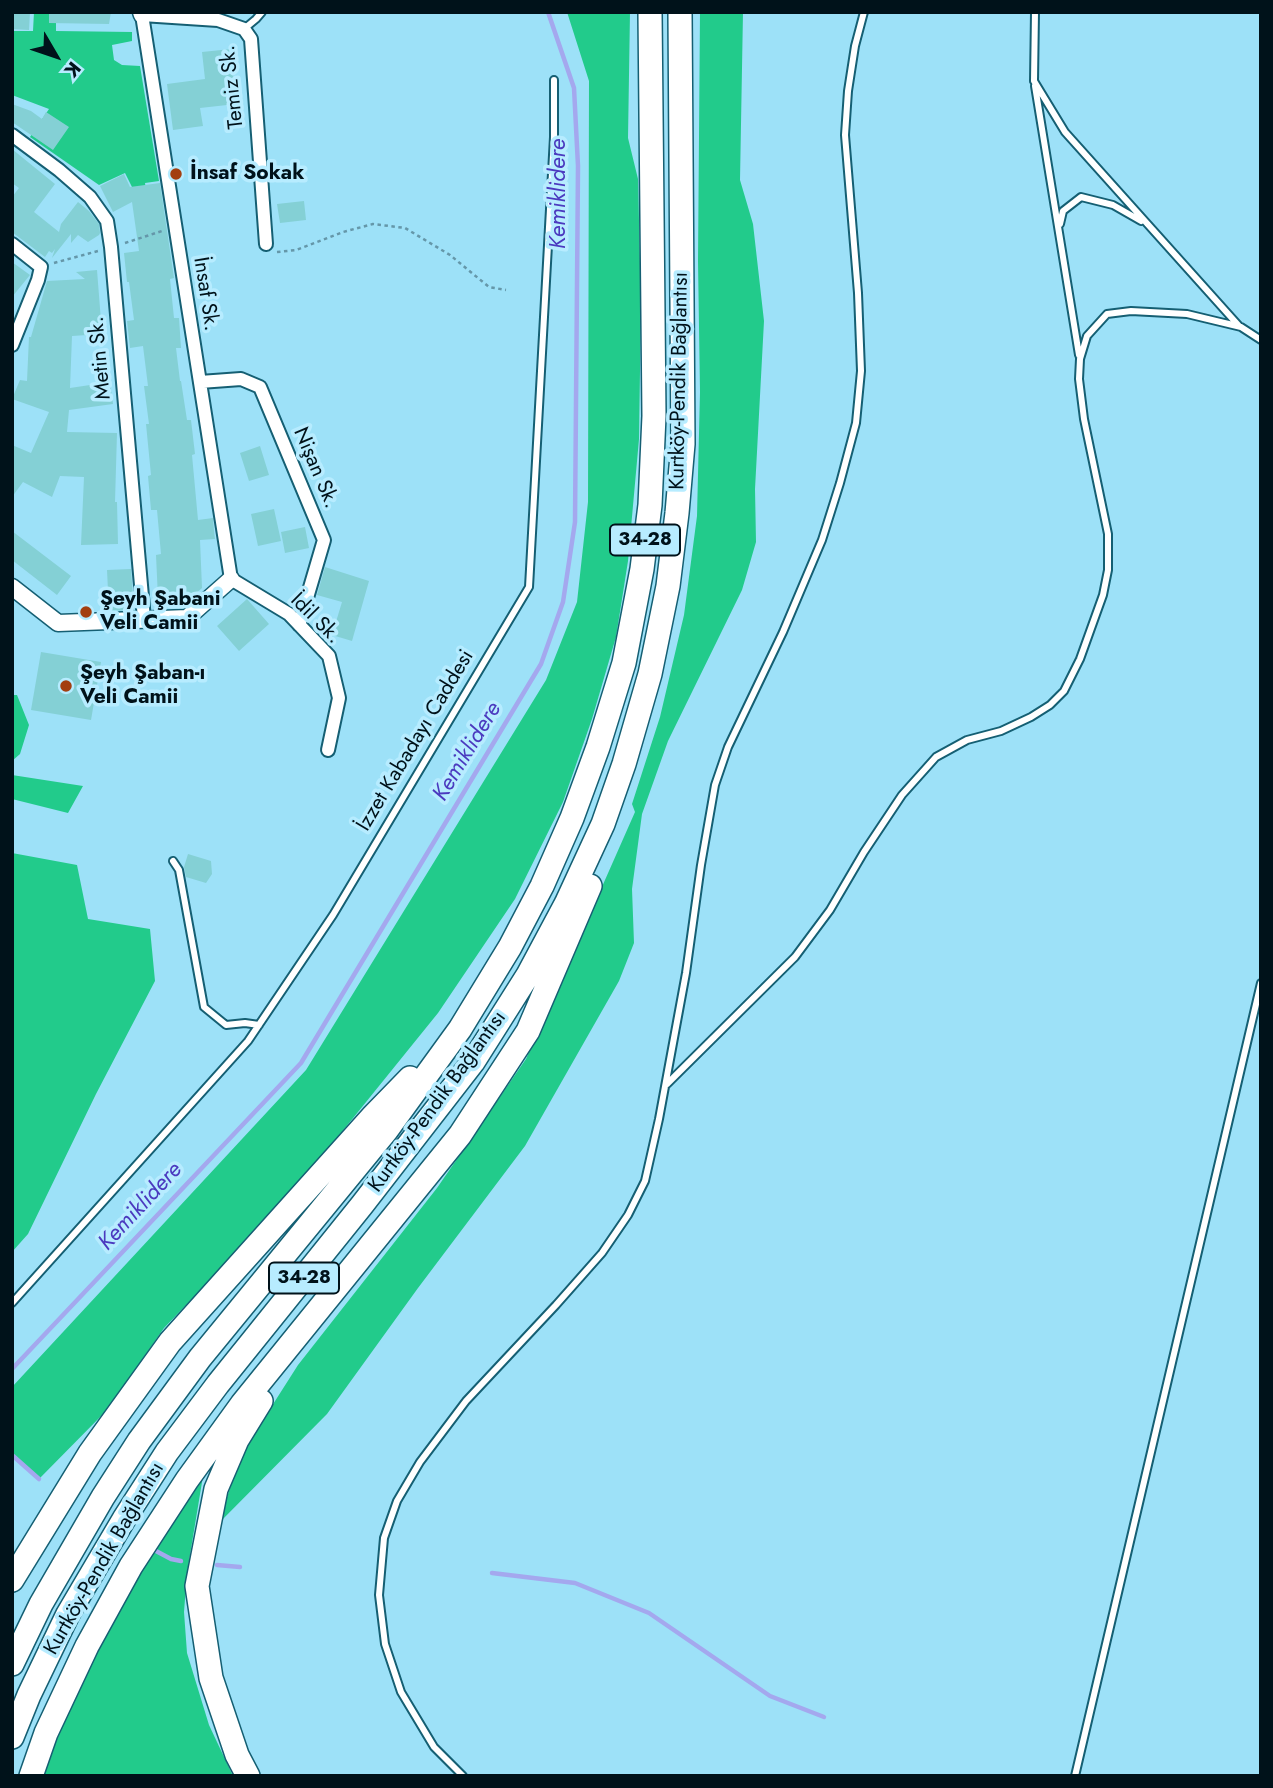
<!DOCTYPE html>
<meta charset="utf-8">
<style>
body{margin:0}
#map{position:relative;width:1273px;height:1788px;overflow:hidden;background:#9de1f8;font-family:Jost,sans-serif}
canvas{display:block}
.frame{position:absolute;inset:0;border:14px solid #00121a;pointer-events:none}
.north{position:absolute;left:21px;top:21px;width:70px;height:70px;-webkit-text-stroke:5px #b7ecff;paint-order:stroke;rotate:129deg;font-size:19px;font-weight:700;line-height:28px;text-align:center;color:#00121a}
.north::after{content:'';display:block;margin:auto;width:24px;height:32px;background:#00121a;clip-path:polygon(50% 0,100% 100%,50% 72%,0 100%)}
</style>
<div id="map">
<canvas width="1273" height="1788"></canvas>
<div class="frame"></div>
<div class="north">K</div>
</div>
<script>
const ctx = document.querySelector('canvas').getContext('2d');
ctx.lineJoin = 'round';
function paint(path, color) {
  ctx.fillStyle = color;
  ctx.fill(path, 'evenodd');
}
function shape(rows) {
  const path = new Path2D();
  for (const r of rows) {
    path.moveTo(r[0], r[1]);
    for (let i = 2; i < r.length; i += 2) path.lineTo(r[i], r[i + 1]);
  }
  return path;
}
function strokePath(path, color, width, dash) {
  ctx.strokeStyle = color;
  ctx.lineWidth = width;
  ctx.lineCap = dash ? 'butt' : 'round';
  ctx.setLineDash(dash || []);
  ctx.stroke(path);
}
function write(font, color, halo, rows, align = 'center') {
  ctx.font = font + ' Jost,sans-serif';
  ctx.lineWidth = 7;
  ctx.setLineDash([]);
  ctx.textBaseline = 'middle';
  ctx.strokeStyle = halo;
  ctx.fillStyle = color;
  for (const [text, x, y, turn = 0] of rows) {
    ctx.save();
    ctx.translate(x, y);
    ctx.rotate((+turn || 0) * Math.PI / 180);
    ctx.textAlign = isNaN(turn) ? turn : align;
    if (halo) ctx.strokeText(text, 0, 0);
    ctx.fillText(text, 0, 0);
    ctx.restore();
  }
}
const green = shape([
 [34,12,56,12,56,31,132,32,132,41,112,45,114,60,122,65,140,66,159,181,145,183,147,196,138,199,125,173,99,185,30,137,49,109,12,95,12,31,33,31],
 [567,12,630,12,628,138,638,179,641,303,639,439,628,561,616,637,592,719,563,802,515,899,438,1013,286,1201,164,1328,108,1409,39,1479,12,1455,12,1387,306,1070,546,680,577,602,588,502,589,81],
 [700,12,743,12,740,180,753,224,764,321,755,489,756,542,742,590,668,741,642,814,632,889,634,943,619,981,525,1146,418,1288,327,1414,219,1523,240,1456,298,1365,437,1188,526,1059,635,812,632,804,660,717,684,615,697,516,700,392,698,261],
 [12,695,17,695,29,725,20,754,12,761],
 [12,775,83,786,68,813,12,799],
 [12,853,77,865,88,919,150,929,155,981,96,1094,28,1234,12,1252],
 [204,1470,187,1573,184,1612,187,1653,209,1725,233,1776,41,1776,99,1642,148,1557]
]);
const stream = shape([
 [12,1369,301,1063,541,664,563,602,575,522,578,166,574,88,548,12],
 [12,1455,39,1479],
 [156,1551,171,1559,181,1561],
 [217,1565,240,1567],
 [492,1573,575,1583,649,1613,770,1696,824,1717]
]);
const building = shape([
 [12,12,30,12,29,30,12,29],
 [49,12,111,12,109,24,49,23],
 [231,49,236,104,200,108,203,126,173,130,167,84,205,79,202,52],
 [12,104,31,111,42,119,46,112,69,127,53,150,12,122],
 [12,149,55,184,34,212,59,232,61,224,78,202,89,211,99,224,100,233,99,235,88,242,78,235,71,243,71,234,52,258,55,249,52,253,49,251,45,257,12,232,12,197,19,188,12,183],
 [124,174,130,187,160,183,174,278,170,279,174,318,179,318,181,348,176,348,180,381,181,381,187,420,191,420,195,454,192,455,198,520,213,518,214,531,215,539,200,540,202,588,193,596,158,598,156,555,161,554,157,510,151,510,148,476,151,475,146,424,149,424,144,386,148,386,143,346,130,348,127,321,134,320,129,282,127,282,124,253,139,251,132,202,113,212,100,186],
 [304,201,306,220,280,223,277,204],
 [12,262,30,275,12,297],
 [97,270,102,334,72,336,70,388,110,382,113,404,69,410,67,432,117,433,115,502,117,502,118,544,81,545,84,477,60,476,52,497,23,482,12,497,12,445,31,453,49,412,12,399,20,380,27,381,29,337,31,337,47,281,85,279,76,272],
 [260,446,269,475,249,481,240,453],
 [274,509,281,541,258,546,251,514],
 [305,527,309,548,285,553,281,532],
 [12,531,71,576,57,595,12,560],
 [325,567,369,581,352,641,332,635,342,602,317,595],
 [131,569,134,610,109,611,107,570],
 [247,599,269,624,239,651,217,626],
 [41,652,101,662,91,720,31,710],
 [188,854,211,861,212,874,206,883,186,877,184,867]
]);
const path = shape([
 [125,243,162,231],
 [277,252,296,250,343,232,373,224,405,228,450,255,489,287,506,290],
 [54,263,98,251]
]);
const service = shape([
 [1035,12,1034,81,1065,132,1239,326],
 [244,29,256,19,262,12],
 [1035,86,1079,355],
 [1060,224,1063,211,1081,197,1113,205,1141,221],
 [173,861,179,870,204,1007,226,1025,245,1023,259,1025],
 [667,1084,795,957,830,910,864,852,902,795,936,757,967,740,1001,731,1031,717,1050,705,1064,691,1080,659,1103,595,1108,570,1108,534,1084,419,1079,379,1080,359,1087,336,1107,314,1131,311,1187,314,1241,327,1261,340],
 [12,1303,248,1041,333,915,529,587,554,137,554,80],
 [463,1776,434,1747,401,1692,385,1644,379,1595,384,1538,397,1501,420,1462,466,1401,556,1305,602,1253,628,1215,645,1181,659,1119,686,973,701,865,715,785,728,747,783,632,822,540,840,483,856,423,861,371,858,293,845,135,848,91,855,46,864,12],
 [1075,1776,1261,983]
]);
const minor = shape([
 [12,135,59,170,90,197,107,221,111,247,144,619],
 [12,244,41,267,38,280,12,345],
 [266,244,251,39,244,29,218,20,142,15,231,579,289,614,329,656,339,698,328,750],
 [200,382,241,379,260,387,324,540,299,625]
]);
const tertiary = shape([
 [141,12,142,15],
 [12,587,58,623,187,618,231,579]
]);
const motorway = shape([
 [12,1580,90,1453,170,1342,374,1115,410,1078],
 [12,1664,41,1604,103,1497,139,1441,200,1358,386,1131,460,1029,510,947,542,886,572,818,598,747,624,663,642,569,650,505,654,416,650,12],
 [12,1737,29,1695,68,1614,124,1519,167,1452,218,1384,362,1205,473,1062,528,975,566,904,603,824,624,764,650,674,668,586,677,513,683,444,680,12],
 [31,1776,46,1733,87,1646,131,1566,187,1480,242,1404,460,1135,528,1031,590,886],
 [248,1776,237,1755,211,1678,197,1586,216,1489,237,1440,261,1401]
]);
const markers = [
 [176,174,7,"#a33f10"],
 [86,612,7,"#a33f10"],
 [66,686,7,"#a33f10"]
];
const shields = [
 [645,540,70],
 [304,1278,70]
];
const shieldNames = [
 ["34-28",645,540],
 ["34-28",304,1278]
];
const streetNames = [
 ["Temiz Sk.",233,87,-96],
 ["İnsaf Sk.",205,294,81],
 ["Metin Sk.",101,358,-95],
 ["Kurtköy-Pendik Bağlantısı",680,381,-89],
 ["Nişan Sk.",315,468,67],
 ["İdil Sk.",315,619,45],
 ["İzzet Kabadayı Caddesi",416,741,-59],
 ["Kurtköy-Pendik Bağlantısı",438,1102,-54],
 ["Kurtköy-Pendik Bağlantısı",105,1559,-60]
];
const poiNames = [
 ["İnsaf Sokak",190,174],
 ["Şeyh Şabani",100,600],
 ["Veli Camii",100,624],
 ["Şeyh Şaban-ı",80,674],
 ["Veli Camii",80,698]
];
const waterNames = [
 ["Kemiklidere",559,194,-90],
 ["Kemiklidere",468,752,-59],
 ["Kemiklidere",141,1207,-47]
];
paint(green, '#22cb8b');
strokePath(stream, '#a4a8ee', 4.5);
paint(building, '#84d0d5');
strokePath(service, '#155f73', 10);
strokePath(minor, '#155f73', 16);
strokePath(tertiary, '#155f73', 19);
strokePath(motorway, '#155f73', 26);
strokePath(path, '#6597a9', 2.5, [3.5, 3.5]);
strokePath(service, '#fff', 6);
strokePath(minor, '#fff', 12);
strokePath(tertiary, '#fff', 16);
strokePath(motorway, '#fff', 23);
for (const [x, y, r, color] of markers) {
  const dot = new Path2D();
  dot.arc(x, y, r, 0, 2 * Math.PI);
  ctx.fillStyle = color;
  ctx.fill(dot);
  strokePath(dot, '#b7ecff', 2.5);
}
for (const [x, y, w] of shields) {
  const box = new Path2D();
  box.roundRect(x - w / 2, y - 15.5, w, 31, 5);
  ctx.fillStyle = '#b7ecff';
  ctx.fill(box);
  strokePath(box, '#00121a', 2);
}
write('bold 19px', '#00121a', null, shieldNames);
write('21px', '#00121a', '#b7ecff', streetNames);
write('bold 21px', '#00121a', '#b7ecff', poiNames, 'left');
write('italic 23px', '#4b3abf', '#b7ecff', waterNames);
</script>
